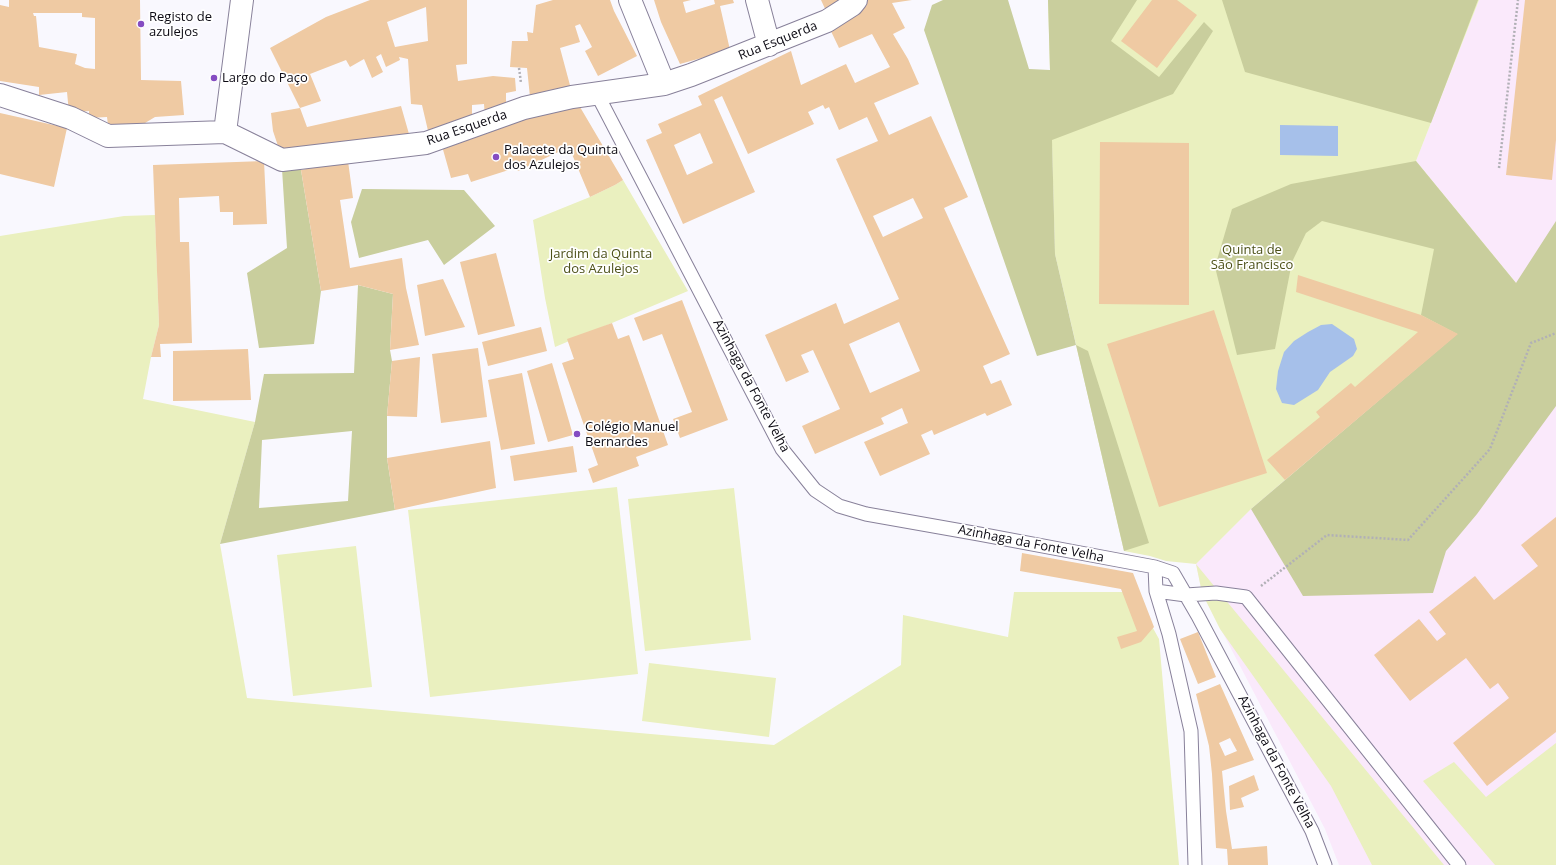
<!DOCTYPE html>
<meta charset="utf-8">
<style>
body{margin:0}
canvas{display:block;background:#f9f8fe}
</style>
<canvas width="1556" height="865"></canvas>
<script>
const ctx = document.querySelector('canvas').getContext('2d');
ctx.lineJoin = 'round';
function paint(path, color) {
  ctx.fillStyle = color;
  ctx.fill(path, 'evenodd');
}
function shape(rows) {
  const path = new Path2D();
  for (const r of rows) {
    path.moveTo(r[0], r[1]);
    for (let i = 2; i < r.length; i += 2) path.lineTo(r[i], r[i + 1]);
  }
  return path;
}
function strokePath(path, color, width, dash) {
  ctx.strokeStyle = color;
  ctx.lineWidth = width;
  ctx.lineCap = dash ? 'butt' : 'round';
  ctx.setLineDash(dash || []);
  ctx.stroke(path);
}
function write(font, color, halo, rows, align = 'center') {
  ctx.font = font + ' "Open Sans",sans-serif';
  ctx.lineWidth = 3.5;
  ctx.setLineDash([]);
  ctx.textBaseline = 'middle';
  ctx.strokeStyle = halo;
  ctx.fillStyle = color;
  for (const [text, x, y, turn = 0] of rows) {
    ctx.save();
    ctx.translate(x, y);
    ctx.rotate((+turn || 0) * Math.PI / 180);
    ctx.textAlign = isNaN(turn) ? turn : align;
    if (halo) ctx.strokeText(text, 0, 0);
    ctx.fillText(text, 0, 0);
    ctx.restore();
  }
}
const industrial = shape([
 [1479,0,1556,0,1556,865,1339,865,1325,829,1202,593,1196,564,1251,509,1516,283,1416,161]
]);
const green = shape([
 [1048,0,1479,0,1416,161,1516,283,1251,509,1196,564,1444,865,1372,865,1331,786,1220,629,1202,593,1196,564,1166,561,1150,556,1124,551,1055,254],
 [623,180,688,291,555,347,545,298,533,220,590,197,615,185],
 [155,215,159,325,151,357,143,399,255,422,220,544,247,698,774,745,901,665,903,615,1008,637,1014,592,1133,592,1159,639,1179,865,0,865,0,236,124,216],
 [617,487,638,674,430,697,408,510],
 [734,488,751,640,645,651,628,499],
 [356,546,372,687,293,696,277,555],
 [649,663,776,678,769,737,642,721],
 [1556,743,1556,865,1495,865,1423,781,1454,762,1486,797]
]);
const forest = shape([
 [943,0,1008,0,1029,69,1050,70,1048,0,1137,0,1111,41,1159,77,1204,22,1213,31,1173,94,1052,140,1055,254,1076,345,1088,351,1149,543,1124,551,1076,345,1037,356,924,30,932,5],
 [1222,0,1478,0,1431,123,1245,72],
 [1416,161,1516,283,1556,221,1556,406,1477,514,1446,551,1433,593,1303,596,1251,509,1457,334,1421,315,1434,249,1322,221,1306,233,1292,262,1275,349,1237,355,1215,267,1232,209,1291,184],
 [282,169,301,170,321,291,314,344,259,348,247,273,287,248],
 [362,189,464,190,495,226,444,265,428,240,359,258,351,222],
 [358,285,393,294,390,350,392,361,387,416,387,458,395,510,220,544,255,422,264,374,354,373],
 [352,431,348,501,259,508,262,440]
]);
const water = shape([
 [1280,125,1338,126,1338,156,1280,155],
 [1332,324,1354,339,1357,349,1353,356,1330,372,1318,390,1294,405,1282,403,1276,389,1278,371,1284,352,1294,341,1308,332,1321,325]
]);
const building = shape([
 [9,0,140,0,141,80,181,81,184,115,155,117,140,126,108,125,107,117,89,118,89,111,69,113,67,92,39,95,39,87,0,81,0,5,9,7],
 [33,13,82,13,82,17,95,18,95,69,85,68,75,64,77,54,39,47,36,16,34,16],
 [370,0,467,0,467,64,456,65,458,81,493,76,515,78,516,91,506,93,506,109,485,118,484,104,472,105,472,123,429,135,422,105,411,104,408,59,399,57,400,60,386,67,381,54,376,57,383,72,372,78,364,59,350,67,346,60,310,74,321,101,300,108,307,127,401,106,409,134,280,152,273,131,271,113,300,108,270,48,326,17],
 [426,7,428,41,395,47,387,22],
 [553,0,610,0,614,11,637,56,598,76,585,51,592,47,580,24,575,26,580,42,560,48,571,89,548,90,548,92,530,97,527,68,510,67,512,41,528,41,527,32,533,33,536,5],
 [654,0,691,0,683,2,686,13,715,4,714,0,733,0,734,3,720,6,730,50,680,64,661,22],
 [821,0,849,0,827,13],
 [866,0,912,0,892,3,905,28,893,34,908,59,919,84,874,103,889,135,931,116,968,197,944,208,1010,354,983,366,991,384,1001,380,1012,405,987,416,985,413,934,435,932,430,921,435,930,454,880,476,864,442,908,423,902,408,881,418,884,424,815,454,802,426,840,409,813,350,801,355,809,372,786,382,765,335,836,303,844,324,899,299,836,159,878,141,867,117,839,130,829,107,825,109,823,105,808,112,814,124,748,154,722,96,714,100,755,192,683,224,646,140,662,133,658,124,702,105,698,96,791,51,801,85,846,64,855,83,890,67,872,34,839,48,829,27],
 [700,133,713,163,687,175,674,145],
 [913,198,923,218,883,237,873,216],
 [899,322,920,371,870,393,849,344],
 [1152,0,1177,0,1197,15,1157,68,1121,41],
 [1525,0,1556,0,1556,140,1552,180,1506,175],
 [580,107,623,180,615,185,590,197,569,147,518,171,515,168,471,182,468,174,451,178,442,146,533,109],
 [0,113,67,128,54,187,0,174],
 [1100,142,1189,143,1189,305,1099,304],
 [264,161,267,224,233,225,233,212,220,212,219,196,179,198,180,242,189,242,192,343,160,344,161,357,151,357,159,325,153,165],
 [348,161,353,198,340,200,350,268,402,258,406,288,419,345,390,350,393,294,358,285,321,291,301,170],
 [496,253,515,326,478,335,460,262],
 [1298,275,1421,315,1458,334,1285,480,1267,460,1320,417,1316,412,1351,383,1355,387,1418,332,1296,292],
 [443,279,465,327,425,336,417,285],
 [682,300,728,420,680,438,673,419,692,412,662,334,643,341,634,318],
 [1214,310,1267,473,1159,507,1107,344],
 [612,323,618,339,629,335,668,445,636,457,639,466,593,483,588,469,598,465,562,363,574,359,567,339],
 [541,327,547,351,488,366,482,342],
 [478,348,487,417,441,423,432,354],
 [248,349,251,400,173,401,173,351],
 [420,357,417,417,387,416,392,361],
 [552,363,573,435,548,442,527,371],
 [522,373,535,444,501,450,488,380],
 [490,441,496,488,395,510,387,458],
 [573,446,577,472,514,481,510,456],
 [1556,517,1556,732,1487,786,1453,743,1509,698,1498,683,1490,689,1466,658,1410,701,1374,655,1419,619,1437,641,1446,634,1429,612,1475,576,1494,600,1538,566,1521,545],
 [1022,553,1133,573,1154,627,1141,642,1121,649,1117,637,1137,631,1121,589,1020,571],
 [1198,632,1216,677,1198,684,1180,639],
 [1220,684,1254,760,1222,771,1226,811,1232,849,1267,846,1268,865,1228,865,1227,849,1216,848,1212,774,1209,746,1196,694],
 [1230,738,1237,751,1225,756,1219,743],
 [1254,775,1259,790,1241,798,1244,807,1230,810,1229,786]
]);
const path = shape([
 [519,68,521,83],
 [1499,168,1518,0],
 [1261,586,1327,535,1408,540,1490,449,1531,343,1556,333]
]);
const lane = shape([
 [597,94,782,449,815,490,839,506,866,514,979,534,1155,567,1173,573,1198,616,1312,831,1325,865],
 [1155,567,1156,591,1169,634,1191,731,1195,865],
 [1156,591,1186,595,1216,593,1246,597,1459,865]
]);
const street = shape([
 [630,0,664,84],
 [757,0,769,45],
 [0,95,71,118,108,136,225,132,282,160,426,143,524,108,572,97,664,84,691,75,827,21,852,5,856,0],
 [225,132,242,0]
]);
const markers = [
 [141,24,4,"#854cc2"],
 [214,78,4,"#854cc2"],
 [496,157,4,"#854cc2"],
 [577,434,4,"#854cc2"]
];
const poiNames = [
 ["Registo de",149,17],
 ["azulejos",149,32],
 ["Largo do Paço",222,78],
 ["Palacete da Quinta",504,150],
 ["dos Azulejos",504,165],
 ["Colégio Manuel",585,427],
 ["Bernardes",585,442]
];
const streetNames = [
 ["Rua Esquerda",778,41,-22],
 ["Rua Esquerda",467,128,-19],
 ["Azinhaga da Fonte Velha",751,386,62],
 ["Azinhaga da Fonte Velha",1031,544,11],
 ["Azinhaga da Fonte Velha",1276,762,62]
];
const parkNames = [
 ["Quinta de",1252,250],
 ["São Francisco",1252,265],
 ["Jardim da Quinta",601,254],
 ["dos Azulejos",601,269]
];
paint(industrial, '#fae9fb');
paint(green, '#eaf0bf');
paint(forest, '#c9ce9d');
paint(water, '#a6c0ea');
paint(building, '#efcaa3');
strokePath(lane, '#88819a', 15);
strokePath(street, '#88819a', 24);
strokePath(path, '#b1b0b6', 2.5, [2, 2]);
strokePath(lane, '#fff', 13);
strokePath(street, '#fff', 22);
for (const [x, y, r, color] of markers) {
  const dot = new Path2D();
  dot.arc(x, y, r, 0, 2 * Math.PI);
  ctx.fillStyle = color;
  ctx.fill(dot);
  strokePath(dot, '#fff', 1.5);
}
write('13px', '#0c0a13', '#fff', poiNames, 'left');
write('13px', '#0c0a13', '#fff', streetNames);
write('13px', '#4d5119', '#fff', parkNames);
</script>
